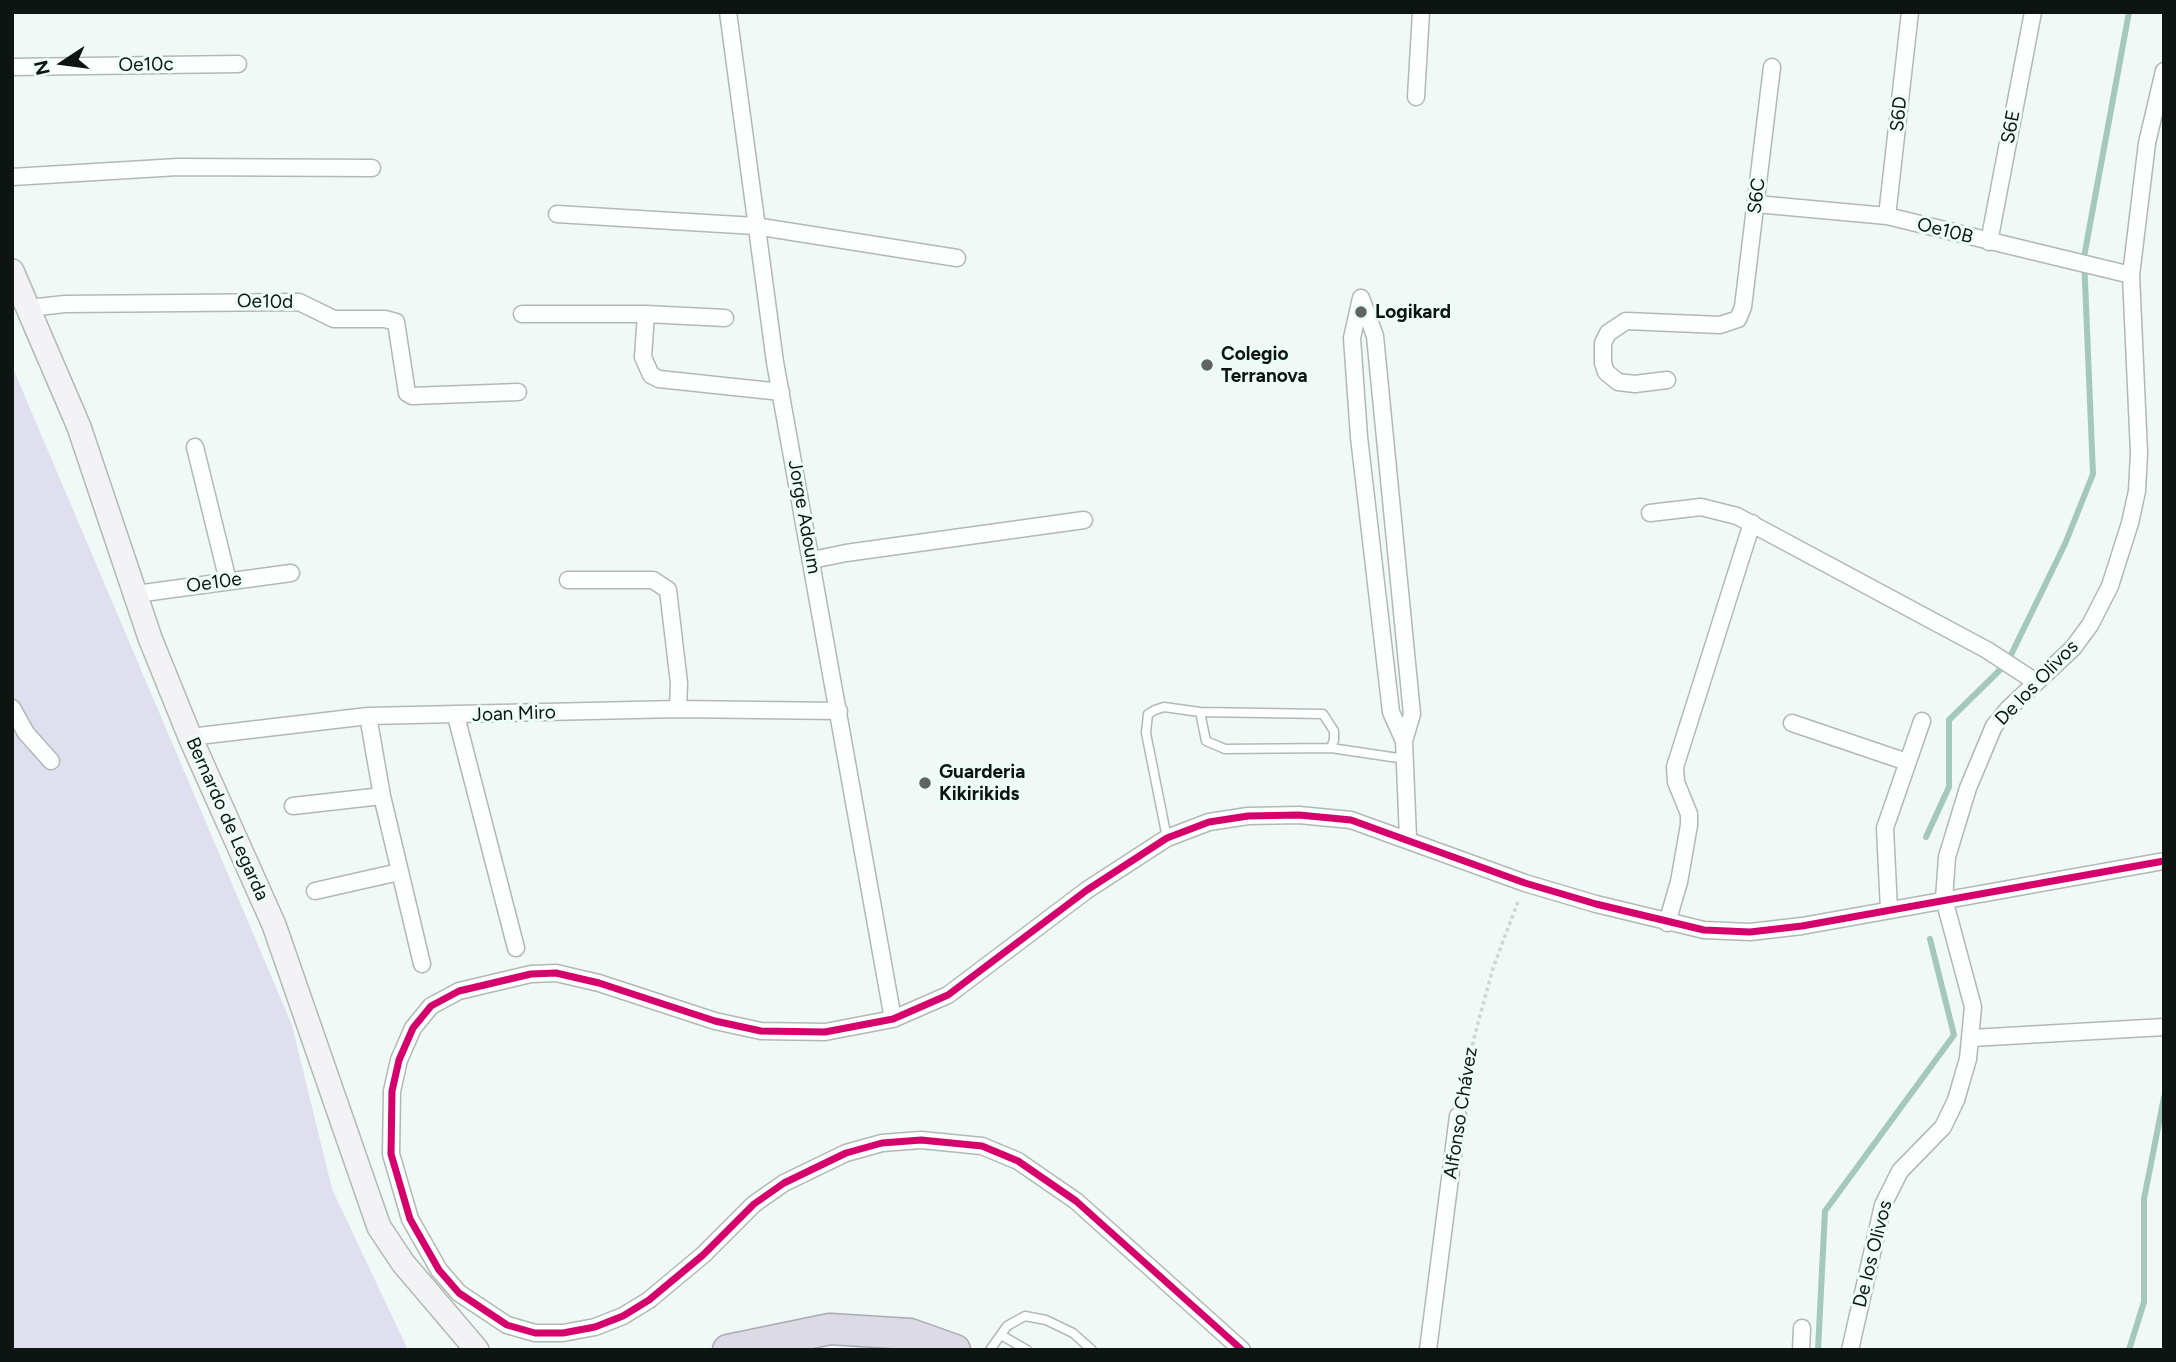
<!DOCTYPE html>
<meta charset="utf-8">
<style>
body{margin:0}
#map{position:relative;width:2176px;height:1362px;overflow:hidden;background:#f0f9f6;font-family:Figtree,sans-serif}
canvas{display:block}
.frame{position:absolute;inset:0;border:14px solid #0e1412;pointer-events:none}
.north{position:absolute;left:28px;top:28px;width:70px;height:70px;-webkit-text-stroke:5px #ecfdf7;paint-order:stroke;rotate:257deg;font-size:19px;font-weight:700;line-height:28px;text-align:center;color:#0e1412}
.north::after{content:'';display:block;margin:auto;width:24px;height:32px;background:#0e1412;clip-path:polygon(50% 0,100% 100%,50% 72%,0 100%)}
</style>
<div id="map">
<canvas width="2176" height="1362"></canvas>
<div class="frame"></div>
<div class="north">N</div>
</div>
<script>
const ctx = document.querySelector('canvas').getContext('2d');
ctx.lineJoin = 'round';
function paint(path, color) {
  ctx.fillStyle = color;
  ctx.fill(path, 'evenodd');
}
function shape(rows) {
  const path = new Path2D();
  for (const r of rows) {
    path.moveTo(r[0], r[1]);
    for (let i = 2; i < r.length; i += 2) path.lineTo(r[i], r[i + 1]);
  }
  return path;
}
function strokePath(path, color, width, dash) {
  ctx.strokeStyle = color;
  ctx.lineWidth = width;
  ctx.lineCap = dash ? 'butt' : 'round';
  ctx.setLineDash(dash || []);
  ctx.stroke(path);
}
function write(font, color, halo, rows, align = 'center') {
  ctx.font = font + ' Figtree,sans-serif';
  ctx.lineWidth = 6;
  ctx.setLineDash([]);
  ctx.textBaseline = 'middle';
  ctx.strokeStyle = halo;
  ctx.fillStyle = color;
  for (const [text, x, y, turn = 0] of rows) {
    ctx.save();
    ctx.translate(x, y);
    ctx.rotate((+turn || 0) * Math.PI / 180);
    ctx.textAlign = isNaN(turn) ? turn : align;
    if (halo) ctx.strokeText(text, 0, 0);
    ctx.fillText(text, 0, 0);
    ctx.restore();
  }
}
const green = shape([
 [12,366,292,1025,332,1189,408,1350,12,1350]
]);
const stream = shape([
 [1926,837,1949,787,1949,720,2007,663,2065,544,2093,474,2084,257,2129,12],
 [1818,1350,1825,1211,1954,1035,1930,939],
 [2129,1350,2144,1302,2144,1199,2164,1097]
]);
const path = shape([
 [1461,1100,1474,1038,1493,968,1519,899]
]);
const lane = shape([
 [1331,748,1405,759],
 [1167,838,1146,733,1148,714,1155,710,1164,707,1200,712,1323,714,1334,731,1334,740,1331,748,1225,749,1206,741,1200,712],
 [1001,1335,1027,1350],
 [990,1350,1007,1326,1025,1316,1046,1320,1073,1333,1092,1350]
]);
const street = shape([
 [728,12,775,362,893,1019],
 [12,67,238,64],
 [1416,97,1421,12],
 [12,177,178,167,372,168],
 [1756,204,1887,216,2131,275],
 [557,214,755,226,957,258],
 [1887,216,1910,12],
 [1989,242,2033,12],
 [1361,298,1375,336,1412,714,1404,741,1408,838],
 [1361,298,1352,338,1359,437,1391,712,1404,741],
 [29,308,65,304,299,302,334,319,385,319,396,322,407,393,412,396,518,392],
 [522,314,646,314,643,357,651,375,659,379,781,392],
 [646,314,725,318],
 [1667,380,1635,384,1618,382,1606,372,1603,363,1603,343,1608,333,1626,321,1720,325,1738,319,1743,307,1772,67],
 [195,447,228,581],
 [1650,513,1701,507,1737,516,1987,650,2036,682],
 [812,560,846,553,1084,520],
 [568,580,653,580,668,590,679,683,678,709],
 [136,594,291,573],
 [12,708,26,733,51,761],
 [368,716,382,796,422,964],
 [456,716,516,948],
 [1792,723,1907,762],
 [190,737,368,716,678,709,839,711],
 [293,806,382,796],
 [315,891,399,872],
 [1889,910,1885,828,1922,721],
 [1667,923,1679,882,1689,825,1689,814,1676,782,1675,767,1752,523],
 [1972,1038,2164,1027],
 [1242,1350,1076,1201,1018,1161,982,1146,921,1140,882,1143,846,1153,784,1183,754,1204,703,1255,649,1300,623,1316,595,1327,563,1333,535,1333,507,1325,459,1293,439,1270,410,1219,391,1154,392,1091,399,1060,413,1028,431,1006,459,991,531,974,556,973,599,983,715,1021,761,1031,825,1032,893,1019,948,995,1087,890,1167,838,1209,822,1248,816,1299,815,1351,820,1525,883,1596,904,1704,930,1750,932,1802,926,2164,861],
 [1428,1350,1458,1116],
 [1801,1350,1802,1328],
 [1850,1350,1883,1205,1900,1171,1943,1127,1956,1100,1968,1059,1973,1007,1944,899,1947,857,1968,788,1994,726,2008,709,2073,648,2090,625,2110,586,2130,523,2137,491,2139,453,2131,275,2147,143,2164,71]
]);
const secondary = shape([
 [12,271,79,427,150,638,190,737,274,925,379,1227,403,1263,477,1350]
]);
const highway = shape([
 [728,1350,830,1329,910,1334,955,1350]
]);
const cycleway = shape([
 [1242,1350,1076,1201,1018,1161,982,1146,921,1140,882,1143,846,1153,784,1183,754,1204,703,1255,649,1300,623,1316,595,1327,563,1333,535,1333,507,1325,459,1293,439,1270,410,1219,391,1154,392,1091,399,1060,413,1028,431,1006,459,991,531,974,556,973,599,983,715,1021,761,1031,825,1032,893,1019,948,995,1087,890,1167,838,1209,822,1248,816,1299,815,1351,820,1525,883,1596,904,1704,930,1750,932,1802,926,2164,861]
]);
const markers = [
 [1361,312,7,"#5d6462"],
 [1207,365,7,"#5d6462"],
 [925,783,7,"#5d6462"]
];
const streetNames = [
 ["Oe10c",146,65,-1],
 ["S6D",1899,114,-84],
 ["S6E",2011,127,-79],
 ["S6C",1757,196,-83],
 ["Oe10B",1945,231,14],
 ["Oe10d",265,302,1],
 ["Jorge Adoum",804,517,80],
 ["Oe10e",214,583,-8],
 ["De los Olivos",2037,683,-46],
 ["Joan Miro",514,714,-2],
 ["Bernardo de Legarda",227,819,66],
 ["Alfonso Chávez",1461,1113,-81],
 ["De los Olivos",1873,1254,-76]
];
const poiNames = [
 ["Logikard",1375,312],
 ["Colegio",1221,354],
 ["Terranova",1221,376],
 ["Guarderia",939,772],
 ["Kikirikids",939,794]
];
paint(green, '#e0dff0');
strokePath(stream, '#a4c8bc', 6);
strokePath(lane, '#b1b9b6', 11);
strokePath(street, '#b1b9b6', 19);
strokePath(secondary, '#b1b9b6', 26);
strokePath(highway, '#a9aab2', 33);
strokePath(path, '#d1d3d2', 3.5, [3.5, 3.5]);
strokePath(lane, '#fdfefe', 8);
strokePath(street, '#fdfefe', 16);
strokePath(secondary, '#f3f3f6', 23);
strokePath(highway, '#dcdae4', 30);
strokePath(cycleway, '#d6006c', 7);
for (const [x, y, r, color] of markers) {
  const dot = new Path2D();
  dot.arc(x, y, r, 0, 2 * Math.PI);
  ctx.fillStyle = color;
  ctx.fill(dot);
  strokePath(dot, '#ecfdf7', 2.5);
}
write('19px', '#0e1412', '#ecfdf7', streetNames);
write('bold 19px', '#0e1412', '#ecfdf7', poiNames, 'left');
</script>
